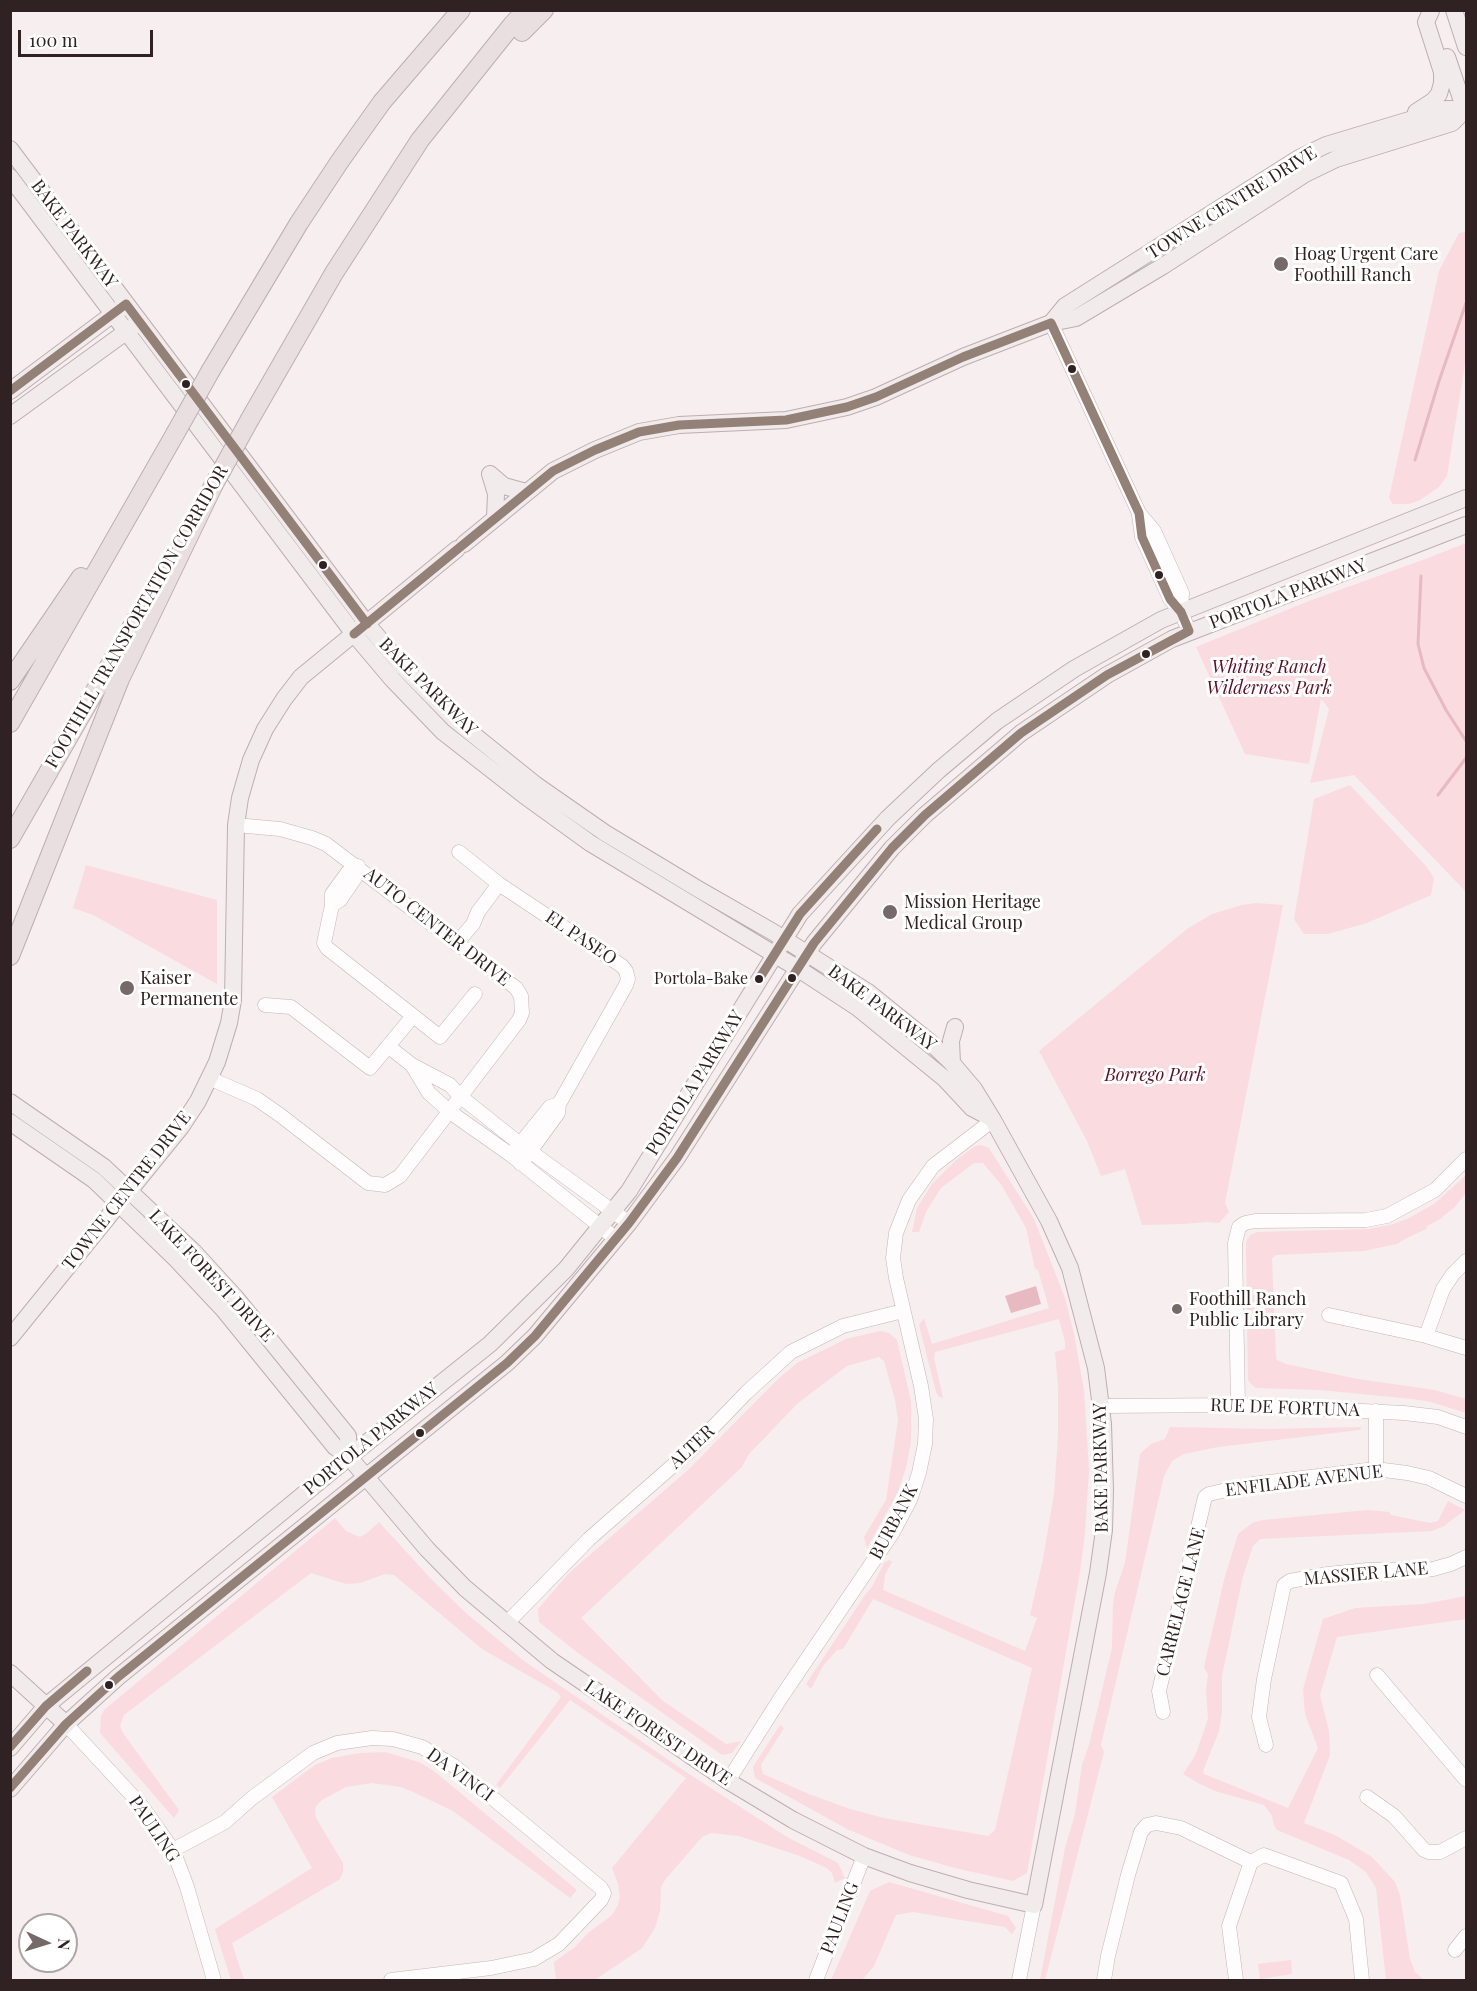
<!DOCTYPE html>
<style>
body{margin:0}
#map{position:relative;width:1477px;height:1991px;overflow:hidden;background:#f7eeef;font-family:"Playfair Display",serif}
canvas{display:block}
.frame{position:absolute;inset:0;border:12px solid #302123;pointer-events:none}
.north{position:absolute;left:18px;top:1913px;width:60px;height:60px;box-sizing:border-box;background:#fff;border:2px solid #aca6a7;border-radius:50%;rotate:94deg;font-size:16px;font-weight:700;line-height:24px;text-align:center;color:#302123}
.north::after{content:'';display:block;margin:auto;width:21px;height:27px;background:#76696a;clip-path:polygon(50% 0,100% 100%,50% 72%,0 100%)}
.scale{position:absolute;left:18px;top:30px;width:135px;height:27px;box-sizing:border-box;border:3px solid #302123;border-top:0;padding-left:8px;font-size:18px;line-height:21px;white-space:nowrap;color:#302123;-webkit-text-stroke:4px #fff;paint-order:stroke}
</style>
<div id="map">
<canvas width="1477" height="1991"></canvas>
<div class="frame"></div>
<div class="north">N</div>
<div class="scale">100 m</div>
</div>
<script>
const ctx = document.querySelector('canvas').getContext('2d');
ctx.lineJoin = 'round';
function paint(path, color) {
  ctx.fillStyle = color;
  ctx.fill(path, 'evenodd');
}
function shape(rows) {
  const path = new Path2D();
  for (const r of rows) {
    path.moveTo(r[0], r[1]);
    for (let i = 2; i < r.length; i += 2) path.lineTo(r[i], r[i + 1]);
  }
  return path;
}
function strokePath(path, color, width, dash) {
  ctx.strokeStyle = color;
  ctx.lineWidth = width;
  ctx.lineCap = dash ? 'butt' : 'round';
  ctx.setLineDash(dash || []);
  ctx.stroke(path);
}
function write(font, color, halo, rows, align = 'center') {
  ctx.font = font + ' "Playfair Display",serif';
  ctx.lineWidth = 6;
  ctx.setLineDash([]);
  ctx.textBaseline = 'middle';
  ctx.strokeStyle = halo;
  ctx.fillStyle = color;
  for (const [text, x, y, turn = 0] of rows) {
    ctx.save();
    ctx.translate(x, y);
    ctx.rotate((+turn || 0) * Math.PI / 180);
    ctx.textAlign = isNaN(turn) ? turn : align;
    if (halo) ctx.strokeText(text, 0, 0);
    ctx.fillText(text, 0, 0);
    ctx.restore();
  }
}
const green = shape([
 [1466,232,1466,358,1447,476,1439,487,1420,500,1409,504,1393,504,1389,498,1439,271,1459,233],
 [1466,543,1466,892,1354,775,1310,783,1329,709,1321,699,1309,764,1245,754,1196,647,1309,601,1428,558],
 [1350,785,1426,866,1434,878,1431,895,1367,923,1328,934,1304,934,1294,919,1314,799],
 [86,865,217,900,217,984,93,915,73,908],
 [1256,903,1283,905,1225,1203,1229,1212,1219,1223,1207,1222,1183,1224,1142,1225,1125,1169,1101,1176,1087,1141,1039,1051,1187,929,1212,914,1242,905],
 [981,1145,989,1148,1034,1219,1065,1298,1074,1334,1084,1390,1089,1470,1085,1533,1080,1572,1027,1873,1013,1881,955,1868,909,1855,847,1829,755,1778,753,1767,780,1725,784,1728,761,1765,763,1774,809,1794,850,1809,884,1818,988,1836,995,1830,1032,1668,873,1599,843,1649,837,1650,823,1666,811,1689,806,1684,865,1595,872,1587,884,1563,889,1560,892,1562,885,1575,883,1590,1025,1651,1037,1618,1030,1615,1043,1559,1054,1494,1058,1436,1058,1387,1055,1352,1065,1349,1065,1342,1059,1319,935,1352,934,1358,943,1398,939,1397,936,1392,919,1325,924,1318,932,1344,1049,1308,1038,1270,1035,1269,1026,1228,1002,1186,983,1163,974,1163,941,1188,926,1212,919,1232,912,1232,917,1208,932,1184,955,1161,975,1146],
 [1466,1175,1466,1193,1454,1208,1443,1216,1442,1218,1427,1226,1426,1229,1403,1240,1397,1244,1364,1251,1276,1255,1272,1258,1272,1260,1276,1356,1277,1360,1286,1364,1358,1379,1435,1390,1466,1399,1466,1413,1431,1402,1412,1399,1320,1390,1256,1388,1252,1385,1248,1380,1246,1251,1246,1242,1250,1235,1257,1232,1368,1229,1390,1225,1407,1219,1434,1204],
 [880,1331,889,1333,897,1340,911,1401,911,1442,906,1468,897,1494,867,1548,864,1537,886,1500,898,1420,895,1400,884,1361,879,1357,847,1366,798,1403,749,1454,742,1467,581,1618,663,1701,726,1744,741,1741,732,1753,722,1755,578,1653,539,1622,538,1609,569,1573,688,1470,778,1379,797,1363,846,1339],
 [1170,1427,1268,1429,1361,1427,1360,1430,1218,1447,1184,1454,1172,1461,1164,1476,1101,1745,1104,1752,1045,1980,1040,1980,1065,1848,1075,1814,1082,1765,1089,1745,1112,1648,1113,1604,1115,1592,1125,1563,1140,1454,1151,1444,1165,1439],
 [1448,1501,1465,1510,1444,1526,1432,1531,1260,1539,1253,1546,1243,1576,1222,1676,1222,1713,1219,1731,1203,1771,1204,1774,1288,1808,1318,1748,1305,1714,1303,1689,1323,1619,1355,1608,1424,1604,1466,1596,1466,1619,1337,1637,1320,1695,1329,1731,1330,1755,1304,1823,1335,1835,1372,1857,1395,1882,1400,1895,1410,1959,1415,1972,1424,1980,1386,1980,1376,1888,1366,1872,1349,1860,1277,1830,1274,1825,1272,1816,1264,1805,1215,1791,1198,1783,1183,1774,1195,1756,1208,1719,1206,1689,1208,1675,1204,1667,1224,1580,1238,1534,1252,1523,1263,1520,1368,1510,1389,1512,1391,1515,1430,1523,1438,1521],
 [335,1518,346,1531,360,1537,367,1533,379,1522,432,1580,467,1614,524,1661,689,1774,787,1837,838,1863,845,1878,835,1883,832,1873,827,1868,800,1856,739,1836,711,1833,702,1837,665,1880,661,1887,660,1911,655,1928,642,1948,595,1980,556,1980,554,1962,575,1947,588,1933,612,1915,618,1905,620,1897,618,1884,612,1868,686,1778,570,1700,500,1788,496,1785,561,1697,557,1692,482,1649,394,1575,385,1574,360,1583,346,1584,311,1573,124,1715,120,1726,123,1733,179,1810,174,1818,100,1733,101,1716,104,1710],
 [385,1752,419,1762,434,1771,577,1890,570,1898,453,1811,411,1791,400,1787,372,1783,346,1787,322,1800,316,1806,315,1813,316,1818,343,1863,343,1872,340,1879,232,1943,244,1980,231,1980,215,1929,312,1868,272,1797,315,1765,332,1758,360,1753],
 [889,1882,1008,1916,1016,1928,1012,1934,1005,1927,961,1920,913,1912,896,1915,874,1966,862,1980,831,1980,870,1891],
 [1291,1960,1292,1974,1260,1979,1258,1964]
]);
const water = shape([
 [1036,1286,1041,1304,1011,1313,1005,1296]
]);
const stream = shape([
 [1415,460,1439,381,1466,303],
 [1421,576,1418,644,1424,668,1446,710,1466,741],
 [1438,795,1466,758]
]);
const minor = shape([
 [1051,323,1139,513,1154,531,1182,593,1181,612],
 [1139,515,1142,537,1170,599,1181,612,1189,631],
 [459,852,499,884,622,966,626,971,628,979,626,985,559,1104,558,1113,521,1164],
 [354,871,348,872,332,894,332,905,324,943,327,948,440,1037,475,994],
 [332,905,340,900,355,878,354,871,358,866],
 [456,944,473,924,478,912,499,884],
 [265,1005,291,1007,370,1068,413,1016],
 [389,1047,412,1065,450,1085,461,1097,520,1144,629,1223],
 [412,1065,429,1093,450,1112,511,1155,616,1239],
 [209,1078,257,1099,280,1115,368,1183,385,1185,400,1176,519,1020,522,1013,521,996,516,988,326,844,312,838,280,829,236,825],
 [516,1149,550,1107,559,1104],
 [1329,1315,1426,1336,1466,1348],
 [1426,1336,1443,1289,1453,1274,1466,1261],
 [1238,1405,1235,1243,1239,1227,1245,1223,1255,1221,1366,1220,1387,1216,1435,1190,1466,1159],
 [1102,1406,1238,1405,1404,1413,1438,1417,1466,1427],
 [1376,1411,1376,1469],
 [506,1624,589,1539,693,1448,746,1393,791,1352,843,1326,903,1311],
 [1377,1675,1466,1780],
 [1163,1712,1159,1691,1205,1497,1209,1494,1253,1484,1376,1469,1407,1473,1429,1478,1466,1496],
 [66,1724,141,1805,173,1850,187,1887,214,1980],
 [1266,1745,1259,1717,1264,1679,1284,1585,1290,1581,1328,1574,1368,1570,1433,1569,1451,1564,1466,1557],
 [728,1781,780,1699,893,1532,910,1500,919,1473,925,1444,926,1419,921,1386,896,1278,893,1258,896,1233,909,1200,933,1166,993,1120],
 [1367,1797,1394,1816,1424,1850,1429,1852,1440,1852,1466,1838],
 [173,1850,225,1822,252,1798,313,1753,337,1743,372,1738,393,1739,422,1747,454,1766,601,1888,604,1893,601,1900,559,1944,534,1959,491,1968,391,1980],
 [1251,1862,1264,1855,1341,1883,1356,1919,1362,1980],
 [1455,1950,1466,1936],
 [816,1980,864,1856],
 [1019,1980,1034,1905],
 [1104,1980,1108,1956,1128,1875,1141,1832,1147,1825,1156,1823,1181,1828,1251,1862,1229,1926,1236,1980]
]);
const major = shape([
 [1454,10,1466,47],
 [1447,57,1466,113],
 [1416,112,1433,101,1439,94,1442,83,1442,72,1426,22,1431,11],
 [10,149,367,624,404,668,454,719,536,785,605,833,698,889,773,932,868,992,931,1043,952,1063,974,1089,993,1120,1049,1221,1070,1268,1096,1368,1103,1424,1105,1490,1104,1530,1098,1573,1034,1905,968,1890,910,1873,864,1856,793,1820,728,1781,552,1661,465,1588,427,1549,349,1457,335,1447,223,1309,176,1259,94,1180,10,1122],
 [10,177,354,634,392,679,443,732,525,796,590,843,797,968,858,1008,945,1079,972,1108,991,1118],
 [1051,323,1065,306,1299,158,1326,145,1446,109,1466,109],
 [10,391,121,308],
 [10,416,134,326],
 [490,474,496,494,495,517],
 [490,474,504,486,526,492],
 [464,544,553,471,595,450,639,432,679,425,786,420,847,407,876,397,963,357,1051,323,1076,318,1163,266,1305,174,1336,159,1452,123,1465,110],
 [952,1063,951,1041,955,1027],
 [10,1102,104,1167,194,1252,236,1298,348,1436,349,1457],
 [10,1338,181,1127,198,1101,217,1062,229,1023,233,1000,236,825,240,798,251,760,265,729,284,699,301,677,457,549],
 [10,1673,66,1724],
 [10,1748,46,1706,349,1457,490,1344,566,1269,629,1191,800,914,888,818,939,770,997,721,1074,669,1161,620,1466,498],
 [10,1789,66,1724,118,1677,507,1363,535,1336,629,1223,677,1158,814,943,892,848,925,815,1021,733,1107,675,1172,639,1466,525]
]);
const highway = shape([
 [522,32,544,10],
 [211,370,299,223,340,161,382,102,461,10],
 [250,419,334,273,420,140,512,25,526,10],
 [10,681,81,577],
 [10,723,175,434],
 [10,839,138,616],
 [10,956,120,679,213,486]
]);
const highwayBridge = shape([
 [175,434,211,370],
 [213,486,250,419]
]);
const bus1 = shape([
 [126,304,367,624],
 [1051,323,1139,513,1142,537,1170,599,1181,612,1189,631],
 [10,391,126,304],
 [354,634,553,471,595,450,639,432,679,425,786,420,847,407,876,397,963,357,1051,323],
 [759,979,800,914,877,829],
 [10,1747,46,1706,87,1671],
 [10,1788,66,1724,118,1677,507,1363,535,1336,629,1223,677,1158,814,943,892,848,925,815,1021,733,1107,675,1189,631]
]);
const markers = [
 [1281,264,8,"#76696a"],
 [1072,369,5,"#302123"],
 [186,384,5,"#302123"],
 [323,565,5,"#302123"],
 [1159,575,5,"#302123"],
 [1146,654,5,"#302123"],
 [890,912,8,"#76696a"],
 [792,978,5,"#302123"],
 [759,979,5,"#302123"],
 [127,988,8,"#76696a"],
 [1177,1309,6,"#76696a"],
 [420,1433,5,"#302123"],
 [109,1685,5,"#302123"]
];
const busNames = [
 ["Portola-Bake",748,979]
];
const streetNames = [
 ["TOWNE CENTRE DRIVE",1232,203,-32],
 ["BAKE PARKWAY",74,234,53],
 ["PORTOLA PARKWAY",1288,594,-21],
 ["FOOTHILL TRANSPORTATION CORRIDOR",137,617,-60],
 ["BAKE PARKWAY",428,687,45],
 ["AUTO CENTER DRIVE",437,927,38],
 ["EL PASEO",581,938,34],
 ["BAKE PARKWAY",882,1008,37],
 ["PORTOLA PARKWAY",695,1083,-58],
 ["TOWNE CENTRE DRIVE",127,1191,-52],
 ["LAKE FOREST DRIVE",211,1276,47],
 ["RUE DE FORTUNA",1285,1408,2],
 ["PORTOLA PARKWAY",371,1439,-39],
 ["ALTER",692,1447,-43],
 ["BAKE PARKWAY",1101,1468,-91],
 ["ENFILADE AVENUE",1304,1481,-7],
 ["BURBANK",894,1522,-62],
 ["MASSIER LANE",1366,1574,-5],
 ["CARRELAGE LANE",1181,1602,-76],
 ["LAKE FOREST DRIVE",658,1733,34],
 ["DA VINCI",460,1775,36],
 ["PAULING",154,1829,56],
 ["PAULING",840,1918,-69]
];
const poiNames = [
 ["Hoag Urgent Care",1294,254],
 ["Foothill Ranch",1294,275],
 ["Mission Heritage",904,902],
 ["Medical Group",904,923],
 ["Kaiser",140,978],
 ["Permanente",140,999],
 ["Foothill Ranch",1189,1299],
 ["Public Library",1189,1320]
];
const parkNames = [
 ["Whiting Ranch",1269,667],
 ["Wilderness Park",1269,688],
 ["Borrego Park",1155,1075]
];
paint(green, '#fadbe0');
paint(water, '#e7b9c0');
strokePath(stream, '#e7b9c0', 3);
strokePath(minor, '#c1b6b7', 15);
strokePath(major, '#bdaeb1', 18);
strokePath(highway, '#bdaeb1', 20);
strokePath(minor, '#fefcfd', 14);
strokePath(major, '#f2ebec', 16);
strokePath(highway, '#e9dfe1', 18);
strokePath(highwayBridge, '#bdaeb1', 20, []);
strokePath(highwayBridge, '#e9dfe1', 18);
strokePath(bus1, '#938177', 9);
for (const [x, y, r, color] of markers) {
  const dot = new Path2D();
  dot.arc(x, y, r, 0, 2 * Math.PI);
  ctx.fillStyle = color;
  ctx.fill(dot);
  strokePath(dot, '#fff', 2);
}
write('16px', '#302123', '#fff', busNames, 'right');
write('18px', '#302123', '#fff', streetNames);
write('18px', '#302123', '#fff', poiNames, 'left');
write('italic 18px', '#5a1127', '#fff', parkNames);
</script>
